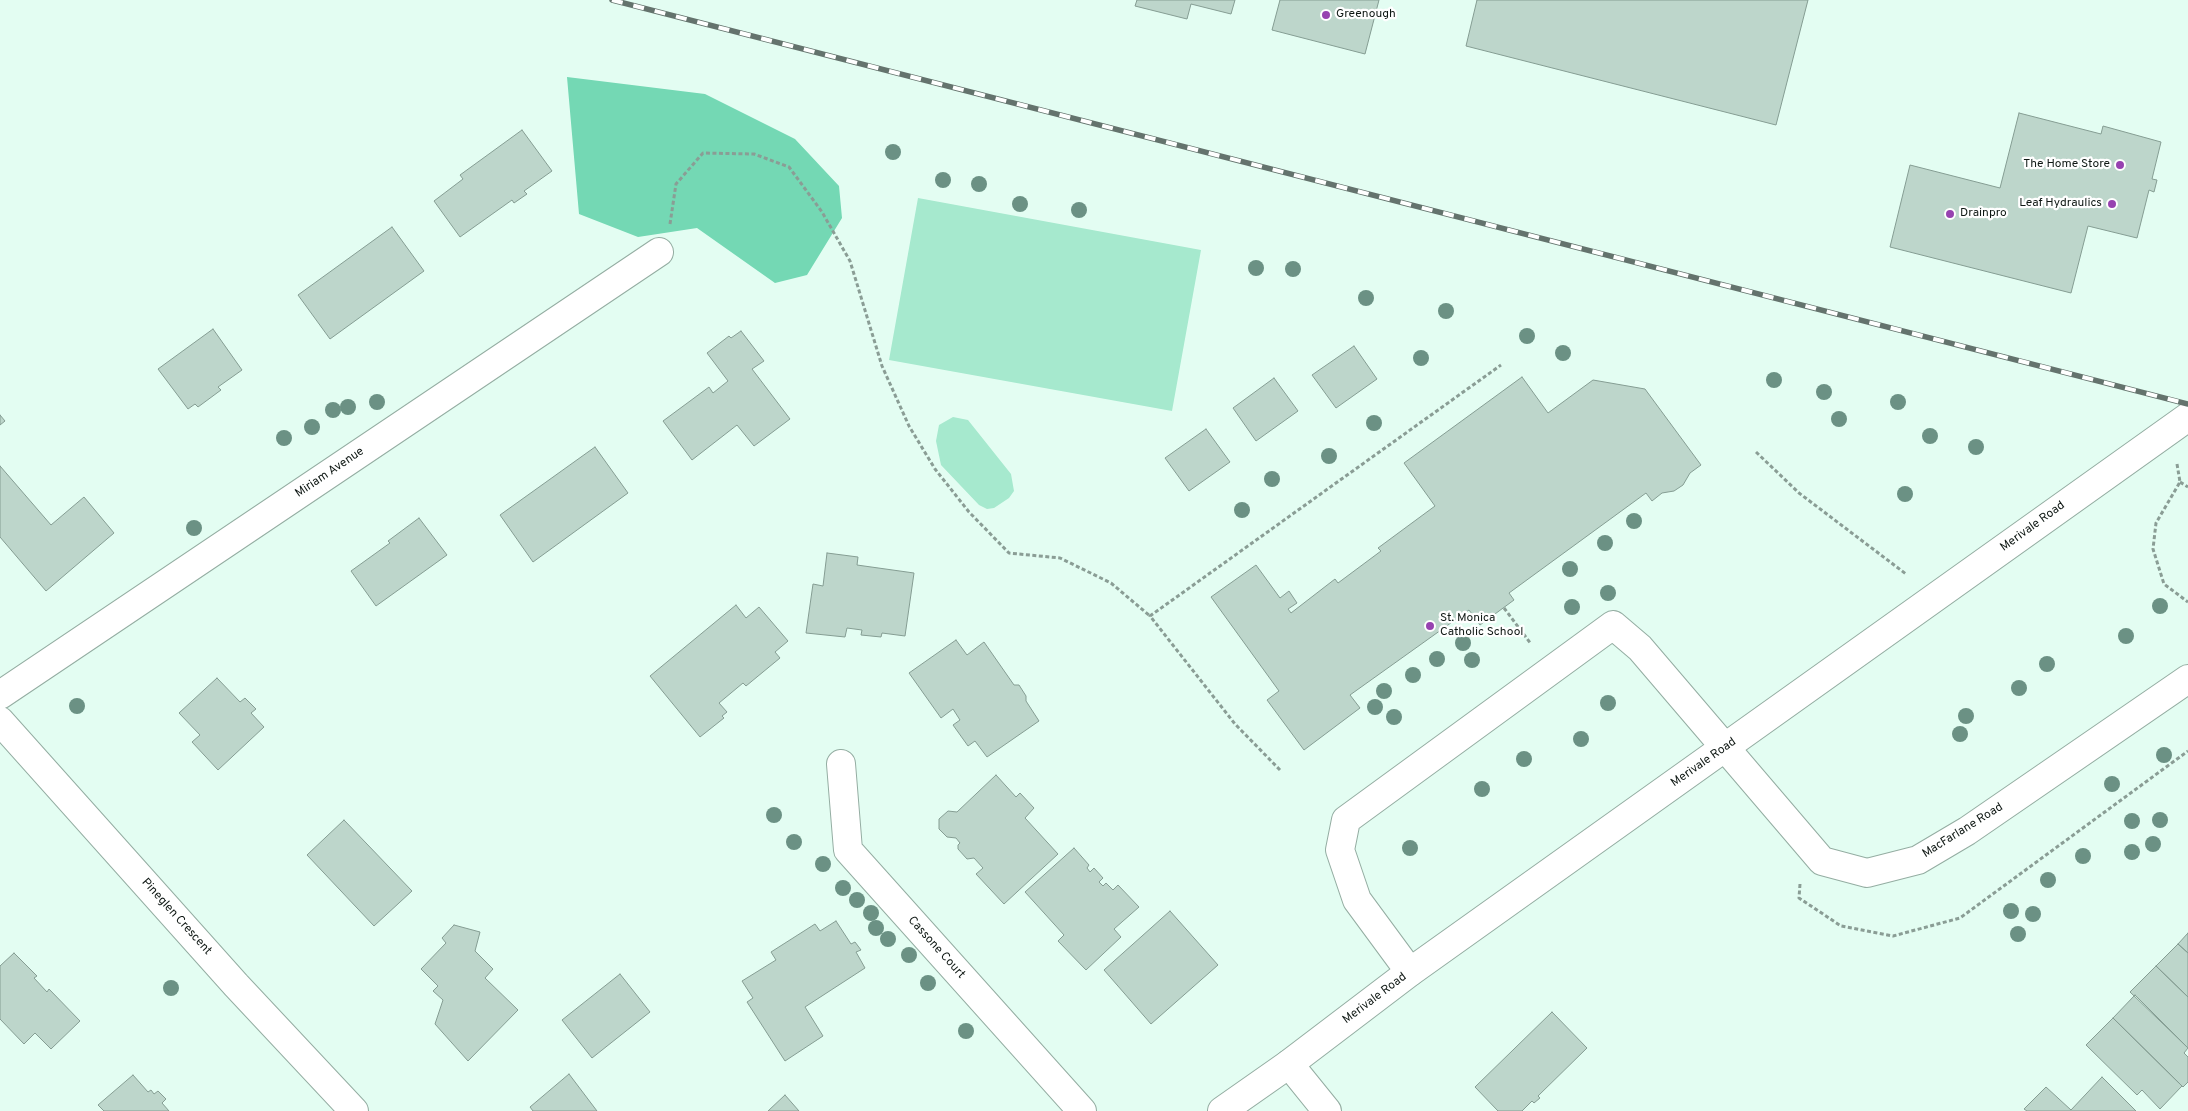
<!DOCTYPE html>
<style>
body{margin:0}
canvas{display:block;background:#e3fdf2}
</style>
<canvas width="2188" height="1111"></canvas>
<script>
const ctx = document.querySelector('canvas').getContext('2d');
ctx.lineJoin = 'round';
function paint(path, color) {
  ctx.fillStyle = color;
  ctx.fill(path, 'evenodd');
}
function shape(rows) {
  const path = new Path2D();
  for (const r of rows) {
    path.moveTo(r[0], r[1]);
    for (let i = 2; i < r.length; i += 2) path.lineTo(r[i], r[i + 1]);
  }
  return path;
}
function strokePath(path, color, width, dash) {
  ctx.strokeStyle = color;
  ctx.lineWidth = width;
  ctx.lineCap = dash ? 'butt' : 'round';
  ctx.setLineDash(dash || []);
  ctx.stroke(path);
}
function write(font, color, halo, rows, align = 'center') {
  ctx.font = font + ' Overpass,sans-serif';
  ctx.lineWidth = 4.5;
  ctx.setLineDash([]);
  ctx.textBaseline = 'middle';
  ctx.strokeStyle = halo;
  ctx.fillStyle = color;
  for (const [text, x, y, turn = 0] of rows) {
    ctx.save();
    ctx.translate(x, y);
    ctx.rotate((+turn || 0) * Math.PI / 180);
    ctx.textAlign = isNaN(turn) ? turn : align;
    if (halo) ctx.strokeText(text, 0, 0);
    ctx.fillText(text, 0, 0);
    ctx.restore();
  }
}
const green = shape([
 [918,198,1201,250,1172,411,889,360],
 [953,417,968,420,1011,474,1014,491,1009,498,994,508,987,509,979,505,941,465,936,441,939,425]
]);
const forest = shape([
 [567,77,705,94,795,139,839,186,842,218,807,275,775,283,697,228,638,237,579,214]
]);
const building = shape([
 [1137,0,1235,0,1231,14,1191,4,1187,19,1135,6,1137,0],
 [1280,0,1379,0,1365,54,1272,30,1280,0],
 [1477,0,1808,0,1776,125,1466,46,1477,0],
 [2019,113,2101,134,2103,126,2161,142,2152,179,2157,180,2154,192,2149,190,2137,238,2088,226,2071,293,1890,247,1910,165,2000,188,2019,113],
 [522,130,552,171,524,191,527,194,514,203,512,200,460,237,434,201,463,179,460,175,522,130],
 [392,227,424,271,330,339,298,295,392,227],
 [213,329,242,370,218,387,221,390,198,407,195,404,188,409,158,369,213,329],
 [741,331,764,361,752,369,790,419,754,446,737,425,692,460,663,421,709,387,713,393,728,381,707,353,729,336,731,338,741,331],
 [1354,346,1377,379,1336,408,1312,375,1354,346],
 [1522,377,1548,413,1593,380,1645,389,1701,465,1690,473,1683,485,1674,491,1662,493,1652,501,1646,493,1509,593,1514,600,1480,625,1469,610,1350,695,1360,708,1304,750,1267,700,1279,691,1211,597,1256,565,1280,598,1289,591,1297,603,1288,609,1291,613,1335,579,1338,583,1381,551,1378,548,1435,506,1404,463,1522,377],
 [1274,378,1298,411,1256,441,1233,408,1274,378],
 [0,415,5,421,0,425,0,415],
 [1206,429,1230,462,1189,491,1165,458,1206,429],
 [595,447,628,493,533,562,500,515,595,447],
 [0,466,51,525,84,497,114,533,46,591,0,537,0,466],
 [419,518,447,555,376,606,351,571,390,543,388,541,419,518],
 [827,553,858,557,857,565,914,573,905,636,882,633,881,637,861,635,862,630,847,628,845,637,806,633,813,584,823,586,827,553],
 [736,605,746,618,759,607,788,641,775,652,780,658,746,686,743,683,719,703,727,712,722,716,724,718,700,737,650,676,736,605],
 [956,640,967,655,984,642,1014,685,1019,685,1026,696,1026,701,1039,721,987,757,975,741,968,746,953,725,960,720,953,709,941,718,909,673,956,640],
 [217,678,240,702,245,698,256,709,251,713,264,727,218,770,192,742,200,735,179,713,217,678],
 [996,775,1016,797,1020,793,1034,808,1025,818,1058,854,1004,904,976,874,983,868,974,858,967,859,958,849,958,845,960,843,956,838,947,837,939,829,939,819,948,811,957,812,996,775],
 [344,820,412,891,374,926,307,855,344,820],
 [1074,848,1089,865,1087,868,1090,872,1094,868,1103,878,1099,882,1103,886,1106,883,1113,890,1118,885,1139,907,1114,929,1121,937,1086,970,1058,941,1064,935,1025,892,1074,848],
 [1170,911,1218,965,1151,1024,1104,970,1170,911],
 [836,921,851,944,855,942,861,950,856,952,865,968,805,1007,823,1036,785,1061,747,1002,753,998,742,981,776,960,771,952,815,924,820,931,836,921],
 [454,925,480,932,475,951,493,969,485,978,518,1010,468,1061,435,1024,443,1000,433,991,438,986,421,969,446,943,442,938,454,925],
 [2188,933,2188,953,2178,944,2188,933],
 [2178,944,2188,953,2188,997,2156,966,2178,944],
 [14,953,37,976,34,978,47,992,49,989,80,1021,51,1049,35,1033,24,1044,0,1019,0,966,14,953],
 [2156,966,2188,997,2188,1048,2130,992,2156,966],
 [620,974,650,1012,592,1058,562,1020,620,974],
 [2135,995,2188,1048,2184,1053,2188,1057,2188,1082,2183,1087,2113,1018,2135,995],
 [1552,1012,1587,1048,1538,1096,1540,1098,1534,1103,1532,1101,1522,1111,1498,1111,1475,1087,1552,1012],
 [2113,1018,2182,1086,2160,1109,2142,1090,2137,1095,2086,1045,2113,1018],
 [569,1074,597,1111,533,1111,530,1107,569,1074],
 [133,1075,148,1092,151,1090,154,1094,158,1091,166,1099,162,1103,169,1111,104,1111,98,1105,133,1075],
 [2102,1077,2136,1111,2027,1111,2024,1109,2046,1087,2071,1110,2102,1077],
 [785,1095,799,1111,768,1111,785,1095]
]);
const path = shape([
 [670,224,676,184,703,153,754,154,789,167,822,212,850,261,882,366,909,426,935,469,969,512,1009,553,1060,558,1111,583,1150,616],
 [1756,452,1799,493,1906,574],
 [2177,464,2180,482,2156,523,2153,549,2164,584,2188,602],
 [2180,482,2188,487],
 [1504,608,1531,644],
 [1280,770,1235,724,1150,616,1501,365],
 [1800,884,1799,898,1841,926,1893,936,1960,918,2188,751]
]);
const minor = shape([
 [0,695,659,252],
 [0,721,236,985,354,1111],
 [841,764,848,850,1082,1111],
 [1410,972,1357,900,1340,850,1346,820,1613,625,1640,648,1822,861,1867,873,1918,860,1967,831,2188,679],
 [1289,1064,1327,1111]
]);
const major = shape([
 [1222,1111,1289,1064,1410,972,2188,417]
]);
const rail = shape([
 [612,0,2188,404]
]);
const trees = [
 [893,152],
 [943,180],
 [979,184],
 [1020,204],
 [1079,210],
 [1256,268],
 [1293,269],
 [1366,298],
 [1446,311],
 [1527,336],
 [1563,353],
 [1421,358],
 [1774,380],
 [1824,392],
 [377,402],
 [1898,402],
 [348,407],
 [333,410],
 [1839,419],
 [1374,423],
 [312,427],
 [1930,436],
 [284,438],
 [1976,447],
 [1329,456],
 [1272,479],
 [1905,494],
 [1242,510],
 [1634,521],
 [194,528],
 [1605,543],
 [1570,569],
 [1608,593],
 [2160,606],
 [1572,607],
 [2126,636],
 [1463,643],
 [1437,659],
 [1472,660],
 [2047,664],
 [1413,675],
 [2019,688],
 [1384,691],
 [1608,703],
 [77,706],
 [1375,707],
 [1966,716],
 [1394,717],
 [1960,734],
 [1581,739],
 [2164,755],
 [1524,759],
 [2112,784],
 [1482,789],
 [774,815],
 [2160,820],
 [2132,821],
 [794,842],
 [2153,844],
 [1410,848],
 [2132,852],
 [2083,856],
 [823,864],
 [2048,880],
 [843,888],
 [857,900],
 [2011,911],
 [871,913],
 [2033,914],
 [876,928],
 [2018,934],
 [888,939],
 [909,955],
 [928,983],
 [171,988],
 [966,1031]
];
const markers = [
 [1326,15,5,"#9742b0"],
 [2120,165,5,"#9742b0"],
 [2112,204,5,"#9742b0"],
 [1950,214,5,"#9742b0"],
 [1430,626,5,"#9742b0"]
];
const poiNames = [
 ["Greenough",1336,15],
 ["The Home Store",2110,165,"right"],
 ["Leaf Hydraulics",2102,204,"right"],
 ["Drainpro",1960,214],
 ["St. Monica",1440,619],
 ["Catholic School",1440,633]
];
const streetNames = [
 ["Miriam Avenue",330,473,-34],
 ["Merivale Road",2033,527,-36],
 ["Merivale Road",1704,763,-35],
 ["MacFarlane Road",1963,831,-32],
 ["Pineglen Crescent",176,917,48],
 ["Cassone Court",936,948,48],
 ["Merivale Road",1375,999,-37]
];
paint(green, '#a6e9ce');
paint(forest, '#74d8b4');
paint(building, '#bdd6cb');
strokePath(building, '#859d93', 1);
strokePath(minor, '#94ada2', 30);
strokePath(major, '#94ada2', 30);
strokePath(path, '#8a9d95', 3, [4, 2.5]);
strokePath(minor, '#fff', 28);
strokePath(major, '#fff', 28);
strokePath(rail, '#64736d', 5.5);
strokePath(rail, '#fff', 4, [11]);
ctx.fillStyle = '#6b9184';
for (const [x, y] of trees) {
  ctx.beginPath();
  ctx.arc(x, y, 8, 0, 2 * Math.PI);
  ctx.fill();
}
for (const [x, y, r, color] of markers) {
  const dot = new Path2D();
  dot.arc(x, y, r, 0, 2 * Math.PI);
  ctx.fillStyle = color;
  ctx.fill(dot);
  strokePath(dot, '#fff', 2);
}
write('12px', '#0f1814', '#fff', poiNames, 'left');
write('12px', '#0f1814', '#fff', streetNames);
</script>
